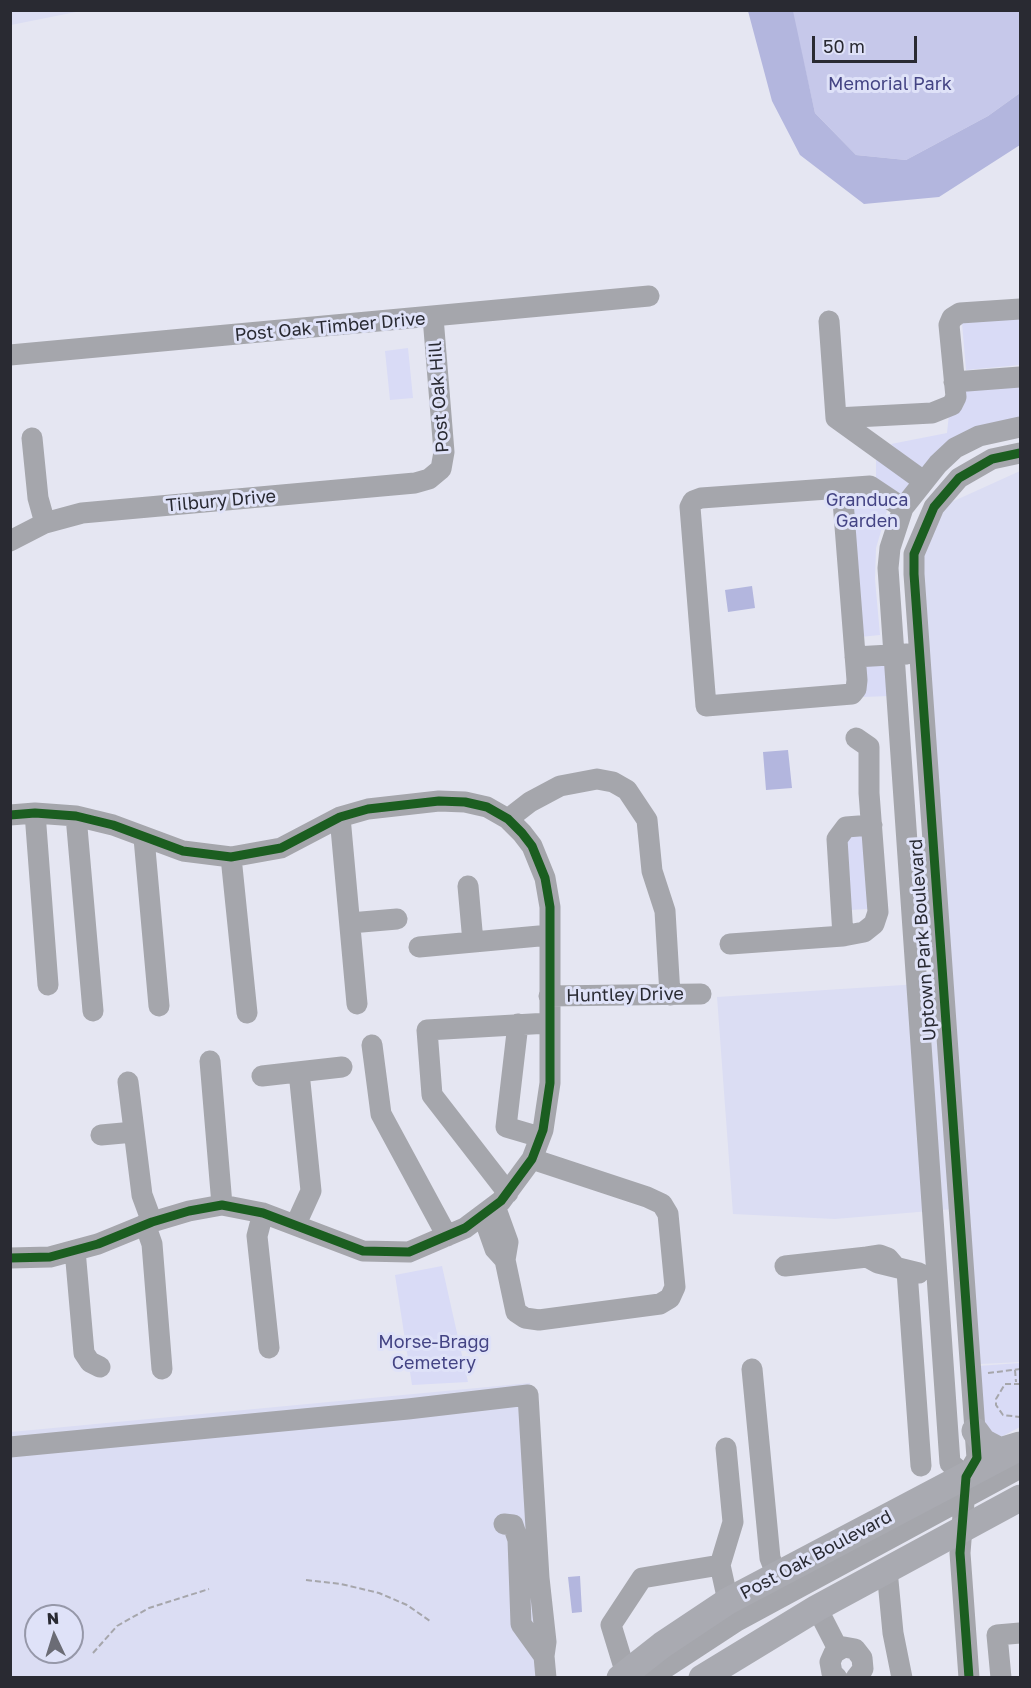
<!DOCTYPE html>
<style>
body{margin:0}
#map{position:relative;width:1031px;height:1688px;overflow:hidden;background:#e5e6f2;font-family:"Golos Text",sans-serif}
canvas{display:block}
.frame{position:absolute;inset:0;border:12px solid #292a32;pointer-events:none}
.north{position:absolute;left:24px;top:1604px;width:60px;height:60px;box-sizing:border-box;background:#dfe2f8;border:2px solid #9698a9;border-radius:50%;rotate:356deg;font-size:16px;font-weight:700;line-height:24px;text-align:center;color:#292a32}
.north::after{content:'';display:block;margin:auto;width:21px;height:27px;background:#6b6c75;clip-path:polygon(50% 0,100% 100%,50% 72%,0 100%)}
.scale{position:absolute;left:812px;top:36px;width:105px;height:27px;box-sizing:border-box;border:3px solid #292a32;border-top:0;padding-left:8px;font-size:18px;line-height:21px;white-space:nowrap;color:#292a32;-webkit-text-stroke:4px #dfe2f8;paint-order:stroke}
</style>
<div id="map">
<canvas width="1031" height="1688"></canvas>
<div class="frame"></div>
<div class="north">N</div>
<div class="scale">50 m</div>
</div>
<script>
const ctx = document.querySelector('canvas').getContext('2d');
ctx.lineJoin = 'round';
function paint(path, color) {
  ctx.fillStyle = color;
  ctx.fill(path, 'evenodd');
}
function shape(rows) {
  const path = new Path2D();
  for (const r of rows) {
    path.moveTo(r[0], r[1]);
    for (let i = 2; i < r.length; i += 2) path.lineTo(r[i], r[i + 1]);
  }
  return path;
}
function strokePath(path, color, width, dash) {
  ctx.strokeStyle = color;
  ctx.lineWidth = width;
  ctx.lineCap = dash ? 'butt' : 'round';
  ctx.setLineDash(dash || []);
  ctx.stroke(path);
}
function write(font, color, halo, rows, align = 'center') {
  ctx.font = font + ' "Golos Text",sans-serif';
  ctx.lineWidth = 6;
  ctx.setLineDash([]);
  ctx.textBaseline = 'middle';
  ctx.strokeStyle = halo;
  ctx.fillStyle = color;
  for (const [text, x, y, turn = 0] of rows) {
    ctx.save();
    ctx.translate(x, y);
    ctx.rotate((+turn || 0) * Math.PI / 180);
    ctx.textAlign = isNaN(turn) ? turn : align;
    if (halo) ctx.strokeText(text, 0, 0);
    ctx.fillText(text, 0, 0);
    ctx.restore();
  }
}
const built = shape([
 [11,10,81,10,81,11,11,25],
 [1020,471,1020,1362,980,1364,966,1208,835,1219,733,1214,717,997,950,982,920,556,945,505],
 [530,1383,556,1677,11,1678,11,1432],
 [36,1616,72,1616,72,1652,36,1652]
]);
const green = shape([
 [1020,318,1020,365,966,370,962,323],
 [408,348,413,398,390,400,385,351],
 [1020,383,1020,420,920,470,891,444,947,433,949,414,966,388],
 [876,457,915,479,901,498,876,485],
 [873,491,889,504,876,548,875,579,880,635,860,637,847,493],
 [887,657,890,696,863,697,860,659],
 [863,835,868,909,850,910,845,836],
 [442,1266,468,1382,412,1385,395,1275],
 [1020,1363,1020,1427,995,1440,982,1429,978,1366]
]);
const forest = shape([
 [792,11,1020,11,1020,93,988,116,906,160,856,155,815,113]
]);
const water = shape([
 [748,11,793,11,815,113,856,155,906,160,988,116,1020,93,1020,145,939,197,864,204,800,155,772,101],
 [752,586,755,608,728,612,725,590],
 [788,750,792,788,766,790,763,752],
 [580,1576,582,1612,572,1613,568,1577]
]);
const path = shape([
 [1015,1370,1016,1382],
 [988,1373,1020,1369],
 [1020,1384,1005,1384,996,1399,996,1405,1003,1415,1020,1417],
 [306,1580,341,1584,379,1593,407,1605,430,1621],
 [93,1653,117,1626,149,1608,209,1589]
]);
const minor = shape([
 [829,321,836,418,922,480],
 [10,355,649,296],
 [954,382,1020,377],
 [836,418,932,413,952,405,956,397,949,325,952,318,960,313,1020,309],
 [32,438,38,498,45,523],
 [842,488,857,680,856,689,852,694,706,706,690,507,693,501,701,498,870,486,903,508],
 [10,541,45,523,82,513,415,483,429,479,441,469,444,452,433,317],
 [855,657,907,654],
 [35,813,48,985],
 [10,815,35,813,76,816,113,825,183,851,231,857,281,848,340,817,368,809,439,801,465,802,487,807,508,819,522,833,532,846,545,878,550,907,550,1083,543,1130,532,1159,501,1201,465,1228,409,1252,363,1251,263,1213,222,1205,189,1211,152,1222,98,1244,50,1257,10,1258],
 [76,816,93,1011],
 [340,817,357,1004],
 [508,819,530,802,560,786,597,779,613,782,627,790,647,820,652,871,665,911,670,995],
 [144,838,159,1006],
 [231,857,247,1013],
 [468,886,473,942],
 [350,923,397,919],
 [843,936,837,839,846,827,872,825],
 [730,944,843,936,864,932,874,924,878,912,869,793,869,747,856,738],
 [419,947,550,935],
 [549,996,701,994],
 [518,1024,506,1127,540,1137],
 [372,1045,381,1114,447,1236],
 [210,1061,222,1205],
 [262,1076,342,1067],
 [128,1082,142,1195,152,1222],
 [101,1135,134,1132],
 [508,1193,432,1095,427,1030,549,1023],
 [495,1206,508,1242,505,1260,516,1312,525,1318,539,1320,660,1304,670,1298,675,1287,668,1214,662,1204,647,1197,532,1159],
 [263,1213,257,1236,269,1348],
 [483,1215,495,1249,505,1260],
 [145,1224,152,1244,162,1369],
 [296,1224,311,1191,299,1072],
 [75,1250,84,1353,90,1362,100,1367],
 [894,1265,888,1258,880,1255,867,1257,878,1263,919,1273],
 [785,1266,867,1257],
 [907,1271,921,1466],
 [752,1369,770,1558,777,1576],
 [10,1447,408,1409,528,1395,539,1578,546,1642,544,1656],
 [726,1448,733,1522,720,1565,728,1601],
 [966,1477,950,1463,888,568,890,548,903,508,938,464,955,448,979,436,1020,427],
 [504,1524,513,1525,518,1540,521,1624,544,1656,546,1678],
 [887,1570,893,1633,902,1678],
 [817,1608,838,1649],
 [626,1674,611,1625,642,1578,720,1565],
 [650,1678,737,1621,1020,1468],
 [837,1678,832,1673,830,1662,834,1653,844,1647,855,1649,862,1658,863,1669,856,1678],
 [969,1678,960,1553,966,1477,977,1458,914,574,914,554,934,507,959,478,992,459,1020,453],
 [1001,1678,997,1635,1020,1633]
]);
const major = shape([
 [975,1431,983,1442,1000,1451,1020,1445],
 [620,1678,662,1645,728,1601,1020,1447],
 [702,1678,817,1608,1020,1498]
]);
const cycleway = shape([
 [10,815,35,813,76,816,113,825,183,851,231,857,281,848,340,817,368,809,439,801,465,802,487,807,508,819,522,833,532,846,545,878,550,907,550,1083,543,1130,532,1159,501,1201,465,1228,409,1252,363,1251,263,1213,222,1205,189,1211,152,1222,98,1244,50,1257,10,1258],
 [969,1678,960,1553,966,1477,977,1458,914,574,914,554,934,507,959,478,992,459,1020,453]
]);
const parkNames = [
 ["Memorial Park",890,84],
 ["Granduca",867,500],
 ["Garden",867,521],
 ["Morse-Bragg",434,1342],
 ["Cemetery",434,1363]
];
const streetNames = [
 ["Post Oak Timber Drive",330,327,-5],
 ["Post Oak Hill",439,397,-94],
 ["Tilbury Drive",221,501,-5],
 ["Uptown Park Boulevard",923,940,-94],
 ["Huntley Drive",625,995,-1],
 ["Post Oak Boulevard",816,1555,-28]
];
paint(built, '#dbddf3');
paint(green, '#d9dbf6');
paint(forest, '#c6c8ea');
paint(water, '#b3b6de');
strokePath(path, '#a6a6ab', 2, [6, 3]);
strokePath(minor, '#a5a6ac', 21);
strokePath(major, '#a9aab1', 27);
strokePath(cycleway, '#1b5e20', 9);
write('18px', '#444484', '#dfe2f8', parkNames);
write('18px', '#292a32', '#dfe2f8', streetNames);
</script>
